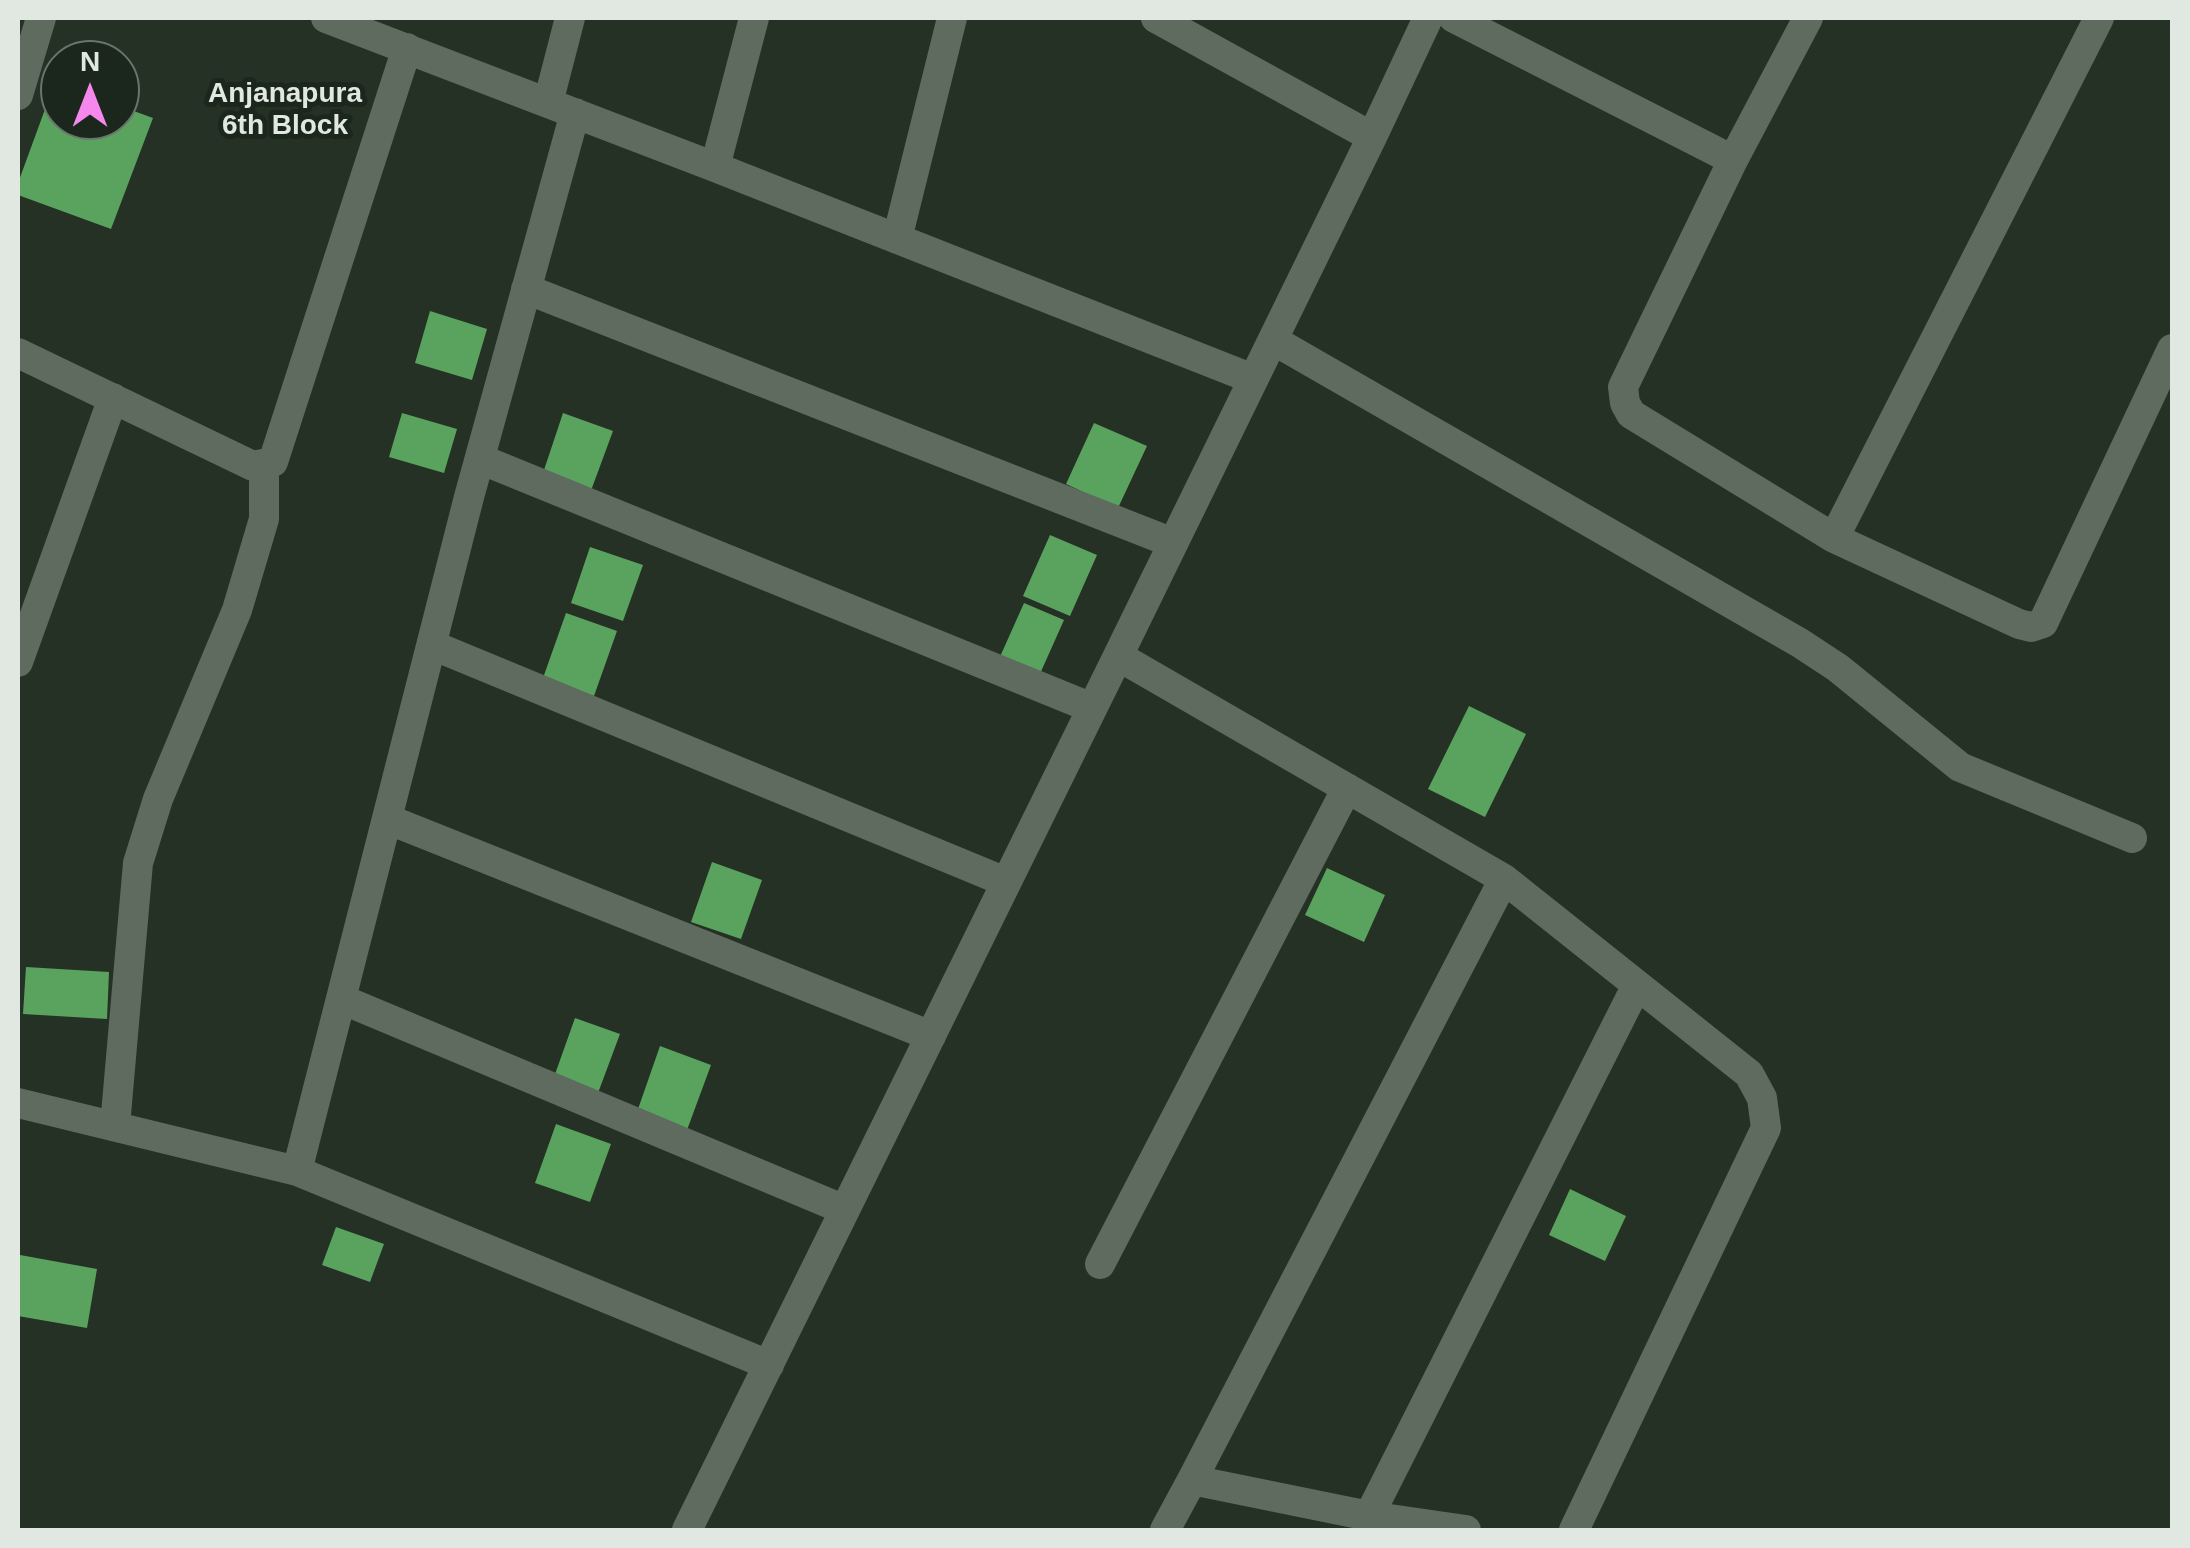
<!DOCTYPE html>
<style>
body{margin:0}
#map{position:relative;width:2190px;height:1548px;overflow:hidden;background:#253125;font-family:Arial,sans-serif}
canvas{display:block}
.frame{position:absolute;inset:0;border:20px solid #e1e8e1;pointer-events:none}
.north{position:absolute;left:40px;top:40px;width:100px;height:100px;box-sizing:border-box;background:#1b271c;border:2px solid #6a746b;border-radius:50%;rotate:0deg;font-size:28px;font-weight:700;line-height:40px;text-align:center;color:#e1e8e1}
.north::after{content:'';display:block;margin:auto;width:35px;height:45px;background:#f688ed;clip-path:polygon(50% 0,100% 100%,50% 72%,0 100%)}
</style>
<div id="map">
<canvas width="2190" height="1548"></canvas>
<div class="frame"></div>
<div class="north">N</div>
</div>
<script>
const ctx = document.querySelector('canvas').getContext('2d');
ctx.lineJoin = 'round';
function paint(path, color) {
  ctx.fillStyle = color;
  ctx.fill(path, 'evenodd');
}
function shape(rows) {
  const path = new Path2D();
  for (const r of rows) {
    path.moveTo(r[0], r[1]);
    for (let i = 2; i < r.length; i += 2) path.lineTo(r[i], r[i + 1]);
  }
  return path;
}
function strokePath(path, color, width, dash) {
  ctx.strokeStyle = color;
  ctx.lineWidth = width;
  ctx.lineCap = dash ? 'butt' : 'round';
  ctx.setLineDash(dash || []);
  ctx.stroke(path);
}
function write(font, color, halo, rows, align = 'center') {
  ctx.font = font + ' Arial,sans-serif';
  ctx.lineWidth = 10;
  ctx.setLineDash([]);
  ctx.textBaseline = 'middle';
  ctx.strokeStyle = halo;
  ctx.fillStyle = color;
  for (const [text, x, y, turn = 0] of rows) {
    ctx.save();
    ctx.translate(x, y);
    ctx.rotate((+turn || 0) * Math.PI / 180);
    ctx.textAlign = isNaN(turn) ? turn : align;
    if (halo) ctx.strokeText(text, 0, 0);
    ctx.fillText(text, 0, 0);
    ctx.restore();
  }
}
const building = shape([
 [55,82,60,84,60,120,120,120,120,106,153,118,111,229,18,195,18,183],
 [430,311,487,329,472,380,415,363],
 [402,413,457,429,444,473,389,457],
 [563,413,613,431,589,496,541,479],
 [1094,423,1147,446,1118,508,1066,484],
 [1050,535,1097,555,1070,616,1023,596],
 [590,547,643,565,623,621,571,603],
 [1024,603,1064,620,1039,676,999,659],
 [566,613,617,631,594,696,543,678],
 [1469,706,1526,734,1485,817,1428,789],
 [712,862,762,880,741,939,691,922],
 [1327,868,1385,895,1364,942,1305,915],
 [26,967,109,972,107,1019,23,1014],
 [575,1018,620,1034,598,1093,554,1077],
 [660,1046,711,1065,687,1130,637,1112],
 [556,1124,611,1144,590,1202,535,1183],
 [1570,1189,1626,1216,1605,1261,1549,1235],
 [336,1227,384,1244,370,1282,322,1265],
 [20,1255,97,1269,87,1328,18,1316,18,1270]
]);
const minor = shape([
 [326,18,715,167],
 [754,18,715,167,1253,379],
 [1156,18,1372,137],
 [1454,18,1733,160,1808,18],
 [18,95,41,18],
 [548,103,570,18],
 [1733,160,1623,387,1625,403,1631,414,1834,538,2019,624,2031,627,2043,623,2172,349],
 [897,239,952,18],
 [526,289,1173,543],
 [1273,340,1800,643,1838,668,1960,767,2132,838],
 [18,353,253,466,273,462,407,48],
 [480,459,1092,708],
 [1834,538,2099,18],
 [432,645,1006,882],
 [1118,656,1504,879,1749,1074,1762,1098,1766,1128,1574,1530],
 [18,662,113,398],
 [387,819,931,1036],
 [341,999,845,1210],
 [18,1103,297,1171,769,1365],
 [115,1126,138,863,158,799,237,610,264,519,264,465],
 [297,1171,469,497,575,113],
 [1100,1264,1347,788],
 [1369,1516,1637,985],
 [687,1530,1118,656,1372,137,1428,18],
 [1165,1530,1192,1480],
 [1466,1530,1369,1516,1192,1480,1504,879]
]);
const neighbourhoodNames = [
 ["Anjanapura",285,94],
 ["6th Block",285,126]
];
paint(building, '#5aa35f');
strokePath(minor, '#5e6b5e', 30);
write('bold 28px', '#e1e8e1', '#1b271c', neighbourhoodNames);
</script>
